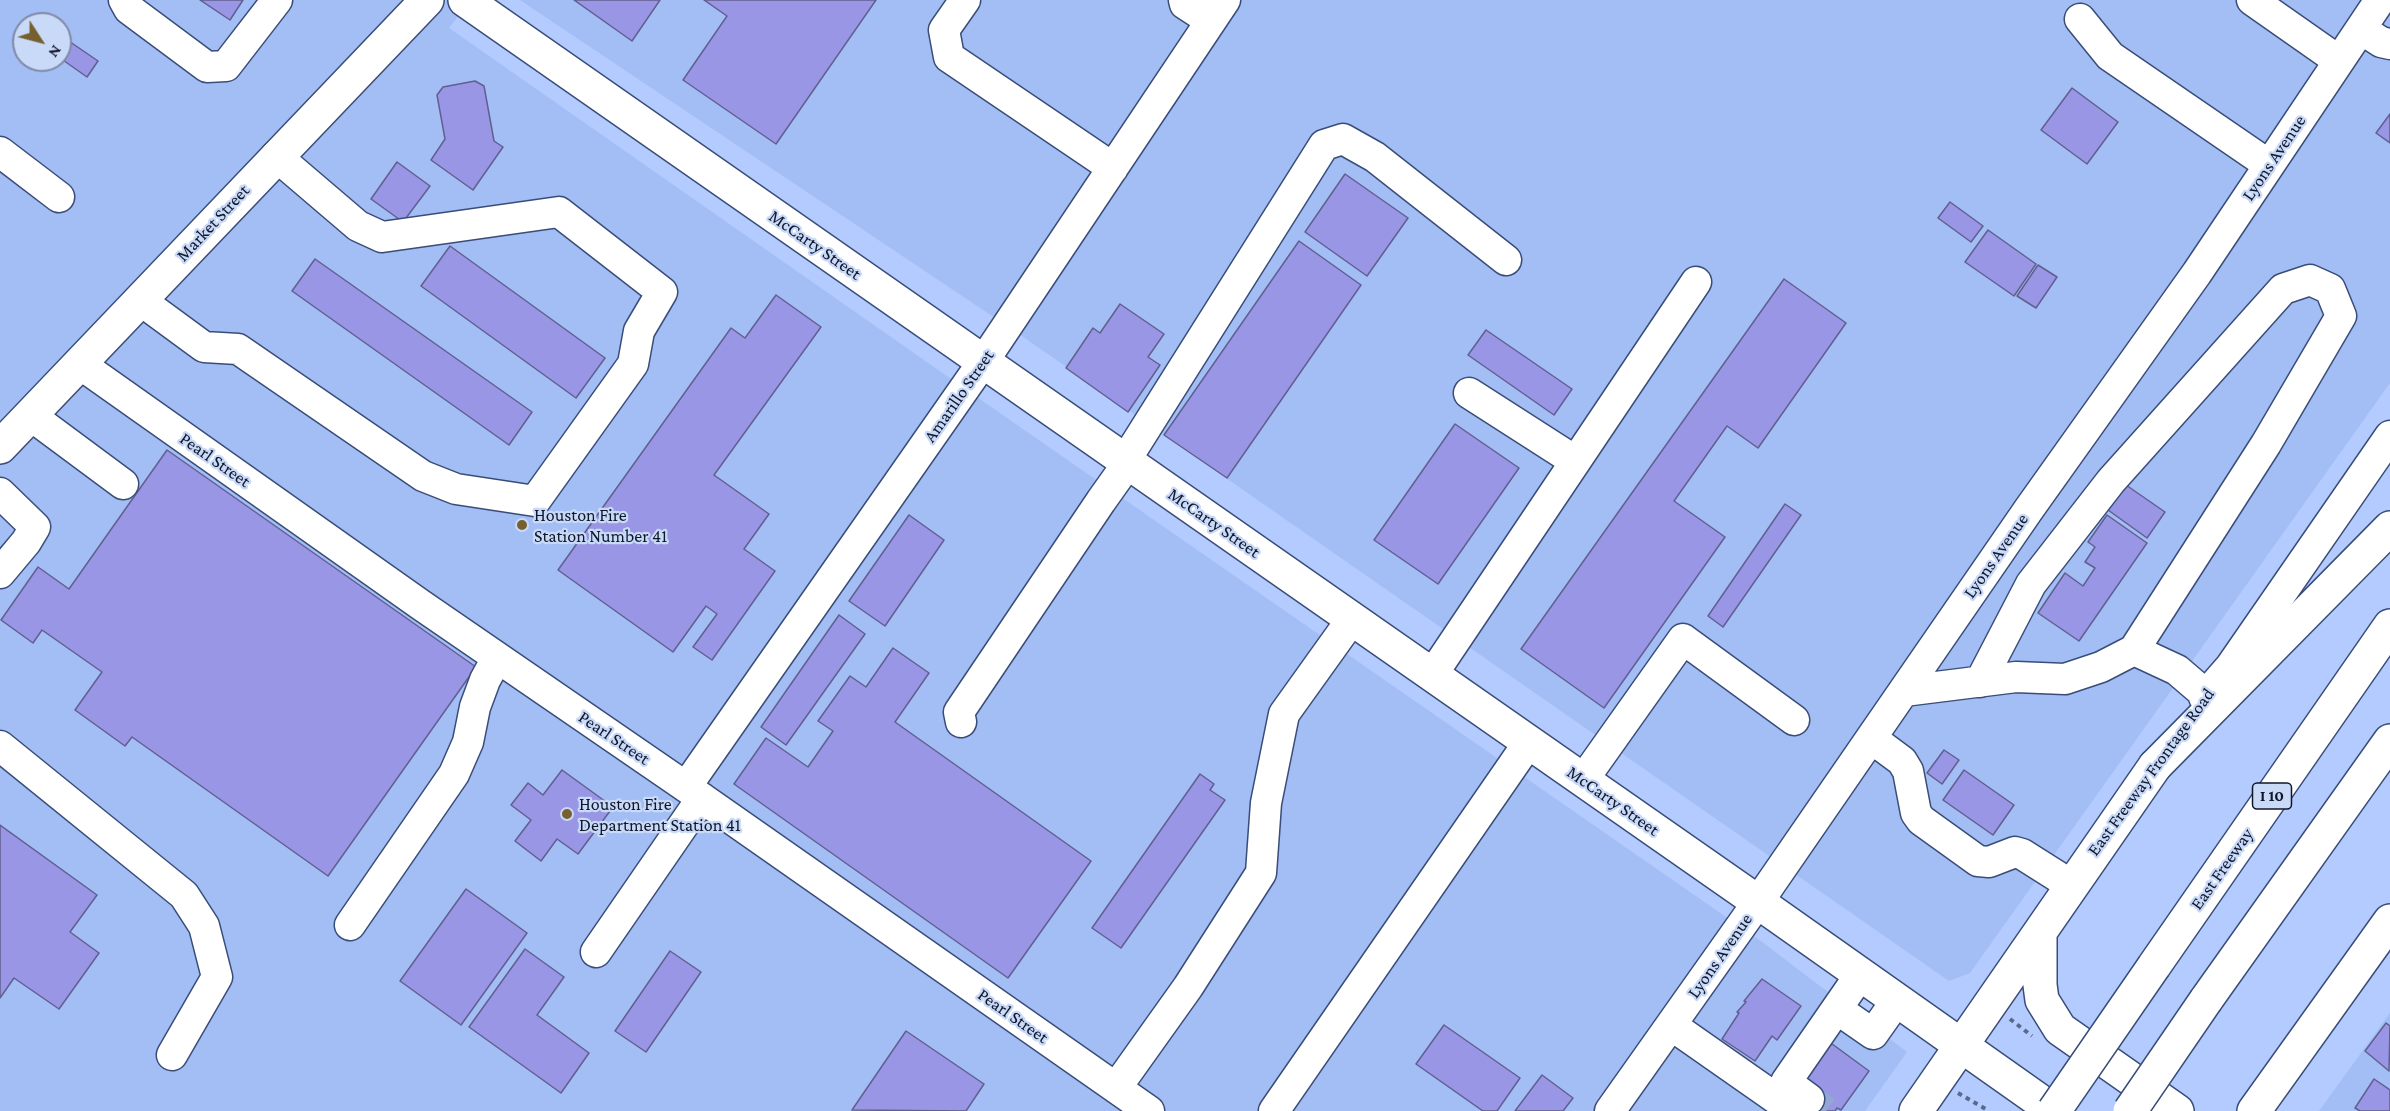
<!DOCTYPE html>
<style>
body{margin:0}
#map{position:relative;width:2390px;height:1111px;overflow:hidden;background:#b3cbfe;font-family:"Crimson Pro",serif}
canvas{display:block}
.north{position:absolute;left:12px;top:12px;width:60px;height:60px;box-sizing:border-box;background:#c9d9f8;border:2px solid #7f8ba6;border-radius:50%;rotate:126deg;font-size:16px;font-weight:700;line-height:24px;text-align:center;color:#0f172a}
.north::after{content:'';display:block;margin:auto;width:21px;height:27px;background:#766030;clip-path:polygon(50% 0,100% 100%,50% 72%,0 100%)}
</style>
<div id="map">
<canvas width="2390" height="1111"></canvas>
<div class="north">N</div>
</div>
<script>
const ctx = document.querySelector('canvas').getContext('2d');
ctx.lineJoin = 'round';
function paint(path, color) {
  ctx.fillStyle = color;
  ctx.fill(path, 'evenodd');
}
function shape(rows) {
  const path = new Path2D();
  for (const r of rows) {
    path.moveTo(r[0], r[1]);
    for (let i = 2; i < r.length; i += 2) path.lineTo(r[i], r[i + 1]);
  }
  return path;
}
function strokePath(path, color, width, dash) {
  ctx.strokeStyle = color;
  ctx.lineWidth = width;
  ctx.lineCap = dash ? 'butt' : 'round';
  ctx.setLineDash(dash || []);
  ctx.stroke(path);
}
function write(font, color, halo, rows, align = 'center') {
  ctx.font = font + ' "Crimson Pro",serif';
  ctx.lineWidth = 4.5;
  ctx.setLineDash([]);
  ctx.textBaseline = 'middle';
  ctx.strokeStyle = halo;
  ctx.fillStyle = color;
  for (const [text, x, y, turn = 0] of rows) {
    ctx.save();
    ctx.translate(x, y);
    ctx.rotate((+turn || 0) * Math.PI / 180);
    ctx.textAlign = isNaN(turn) ? turn : align;
    if (halo) ctx.strokeText(text, 0, 0);
    ctx.fillText(text, 0, 0);
    ctx.restore();
  }
}
const built = shape([
 [0,0,471,0,449,28,984,402,1762,942,1907,1052,1865,1111,0,1111],
 [24,24,60,24,60,60,24,60],
 [520,0,2390,0,2390,383,1970,973,1949,981,1019,334],
 [2390,1013,2390,1111,2319,1111]
]);
const building = shape([
 [200,0,243,0,230,20,200,0],
 [574,0,660,0,632,41,574,0],
 [704,0,876,0,776,144,683,80,727,16,704,0],
 [60,35,98,61,87,77,60,58,60,35],
 [475,81,484,86,494,141,503,147,473,190,431,160,445,139,437,95,443,87,475,81],
 [2072,88,2118,122,2087,164,2041,130,2072,88],
 [2390,114,2390,143,2376,133,2390,114],
 [397,162,430,186,403,222,371,199,397,162],
 [1345,174,1408,218,1367,276,1305,232,1345,174],
 [1950,202,1983,226,1971,242,1938,218,1950,202],
 [1988,230,2036,264,2014,296,1965,262,1988,230],
 [1299,241,1361,285,1227,478,1164,435,1299,241],
 [450,246,605,358,576,398,421,286,450,246],
 [315,259,532,412,509,445,292,291,315,259],
 [2038,265,2057,277,2036,308,2017,296,2038,265],
 [1784,279,1846,323,1758,448,1727,426,1674,501,1725,537,1604,708,1521,649,1784,279],
 [776,295,821,327,714,475,769,514,744,549,775,571,712,660,693,647,717,614,706,606,673,652,558,570,731,328,745,338,776,295],
 [1120,304,1164,334,1148,357,1160,365,1128,412,1066,368,1093,328,1100,333,1120,304],
 [1486,330,1572,389,1554,415,1468,355,1486,330],
 [1455,424,1519,468,1438,584,1374,540,1455,424],
 [167,450,476,667,328,876,132,737,125,746,75,710,102,672,42,630,33,643,1,620,38,567,69,589,167,450],
 [2126,485,2165,512,2147,538,2108,510,2126,485],
 [1785,504,1801,515,1723,627,1708,616,1785,504],
 [909,515,944,540,885,626,849,601,909,515],
 [2107,515,2147,543,2079,641,2038,613,2065,573,2083,586,2095,568,2085,562,2095,547,2088,542,2107,515],
 [839,615,865,634,786,745,761,727,839,615],
 [893,648,929,673,895,722,1091,861,1008,978,734,784,766,738,808,767,833,731,818,721,850,676,866,687,893,648],
 [1944,750,1959,760,1942,784,1927,773,1944,750],
 [562,770,613,807,578,854,557,839,541,861,515,841,531,820,511,805,528,783,543,795,562,770],
 [1964,770,2014,805,1993,835,1943,800,1964,770],
 [1200,774,1214,784,1210,790,1225,800,1121,948,1092,928,1200,774],
 [0,825,97,895,70,932,99,953,59,1009,14,978,0,998,0,825],
 [466,889,527,933,461,1025,400,981,466,889],
 [525,949,564,977,537,1015,589,1053,561,1093,469,1027,525,949],
 [670,951,701,972,646,1052,615,1031,670,951],
 [1762,979,1801,1006,1777,1040,1772,1036,1755,1061,1722,1039,1739,1013,1737,1012,1746,1002,1744,1001,1762,979],
 [2386,1023,2390,1026,2389,1071,2365,1051,2386,1023],
 [1444,1025,1520,1078,1497,1111,1483,1111,1416,1064,1444,1025],
 [906,1031,984,1084,966,1111,852,1110,906,1031],
 [1824,1038,1869,1071,1841,1110,1837,1108,1835,1111,1804,1111,1807,1085,1804,1065,1824,1038],
 [1542,1075,1573,1098,1563,1111,1515,1111,1542,1075],
 [2374,1079,2390,1090,2390,1111,2360,1111,2355,1108,2374,1079]
]);
const minorTunnel = shape([
 [1809,1099,1826,1111]
]);
const path = shape([
 [2010,1019,2032,1036],
 [1958,1093,1989,1111]
]);
const minor = shape([
 [124,0,129,9,207,67,226,66,277,0],
 [965,0,944,30,949,57,1113,168],
 [1184,0,1185,4,1211,21],
 [2252,0,2339,61],
 [2080,19,2110,56,2269,165],
 [2361,29,2381,42,2390,44],
 [0,152,59,197],
 [140,300,204,347,238,349,423,476,456,489,535,501,633,364,639,331,662,292,559,212,382,237,358,226,276,156],
 [80,364,421,605,686,787,1149,1111],
 [1469,393,1575,461],
 [30,415,123,484],
 [1125,461,1324,145,1343,139,1375,157,1506,260],
 [0,493,35,527,26,542,0,573],
 [1432,675,1696,282],
 [1980,682,2031,584,2111,481,2283,289,2310,280,2330,289,2341,316,2266,444,2134,650],
 [1904,691,2016,677,2065,679,2101,667,2134,650,2177,670,2205,694],
 [2204,697,2231,666,2390,436],
 [961,722,959,712,1101,501,1128,463],
 [1871,738,1902,761,1908,771,1916,813,1921,820,1978,861,1989,862,2015,852,2022,854,2071,885],
 [0,746,184,895,204,926,217,977,172,1055],
 [1583,780,1683,639,1794,720],
 [686,787,983,362,1225,0],
 [350,925,454,774,468,742,475,707,485,680,497,658],
 [596,952,702,798],
 [1837,1009,1873,1034,1897,1000],
 [1671,1025,1794,1111],
 [1116,1088,1188,987,1261,873,1266,803,1284,714,1352,619],
 [1809,1099,1786,1082,1860,975],
 [1274,1111,1529,742],
 [1610,1111,1758,902,2029,509,2197,273,2380,0]
]);
const major = shape([
 [465,0,1758,902,2054,1111],
 [0,447,427,0],
 [2040,932,2040,985,2042,1000,2060,1029,2177,1111],
 [1916,1111,2155,766],
 [2254,1111,2390,921]
]);
const highway = shape([
 [2155,766,2390,528],
 [2154,966,2390,626],
 [2206,1000,2390,741]
]);
const highwayBridge = shape([
 [2054,1111,2154,966],
 [2130,1111,2206,1000]
]);
const markers = [
 [522,525,6,"#766030"],
 [567,814,6,"#766030"]
];
const shields = [
 [2272,796,39]
];
const shieldNames = [
 ["I 10",2272,796]
];
const streetNames = [
 ["Lyons Avenue",2274,158,-56],
 ["Market Street",213,223,-47],
 ["McCarty Street",815,245,35],
 ["Amarillo Street",959,396,-55],
 ["Pearl Street",215,460,35],
 ["McCarty Street",1214,523,35],
 ["Lyons Avenue",1996,556,-55],
 ["Pearl Street",614,738,34],
 ["East Freeway Frontage Road",2151,772,-54],
 ["McCarty Street",1613,801,35],
 ["East Freeway",2222,869,-55],
 ["Lyons Avenue",1720,956,-55],
 ["Pearl Street",1013,1016,35]
];
const poiNames = [
 ["Houston Fire",534,515],
 ["Station Number 41",534,536],
 ["Houston Fire",579,804],
 ["Department Station 41",579,825]
];
paint(built, '#a3bdf5');
paint(building, '#9996e5');
strokePath(building, '#615f90', 1.5);
strokePath(minorTunnel, '#92a7d4', 30, [30, 15]);
strokePath(minor, '#394d78', 33);
strokePath(major, '#394d78', 36);
strokePath(highway, '#394d78', 36);
strokePath(path, '#5a698a', 4, [4.5, 4.5]);
strokePath(minor, '#fff', 30);
strokePath(major, '#fff', 33);
strokePath(highway, '#fff', 33);
strokePath(highwayBridge, '#394d78', 36, []);
strokePath(highwayBridge, '#fff', 33);
for (const [x, y, r, color] of markers) {
  const dot = new Path2D();
  dot.arc(x, y, r, 0, 2 * Math.PI);
  ctx.fillStyle = color;
  ctx.fill(dot);
  strokePath(dot, '#c9d9f8', 2);
}
for (const [x, y, w] of shields) {
  const box = new Path2D();
  box.roundRect(x - w / 2, y - 13, w, 26, 4.5);
  ctx.fillStyle = '#c9d9f8';
  ctx.fill(box);
  strokePath(box, '#0f172a', 1.5);
}
write('bold 16px', '#0f172a', null, shieldNames);
write('18px', '#0f172a', '#c9d9f8', streetNames);
write('18px', '#0f172a', '#c9d9f8', poiNames, 'left');
</script>
